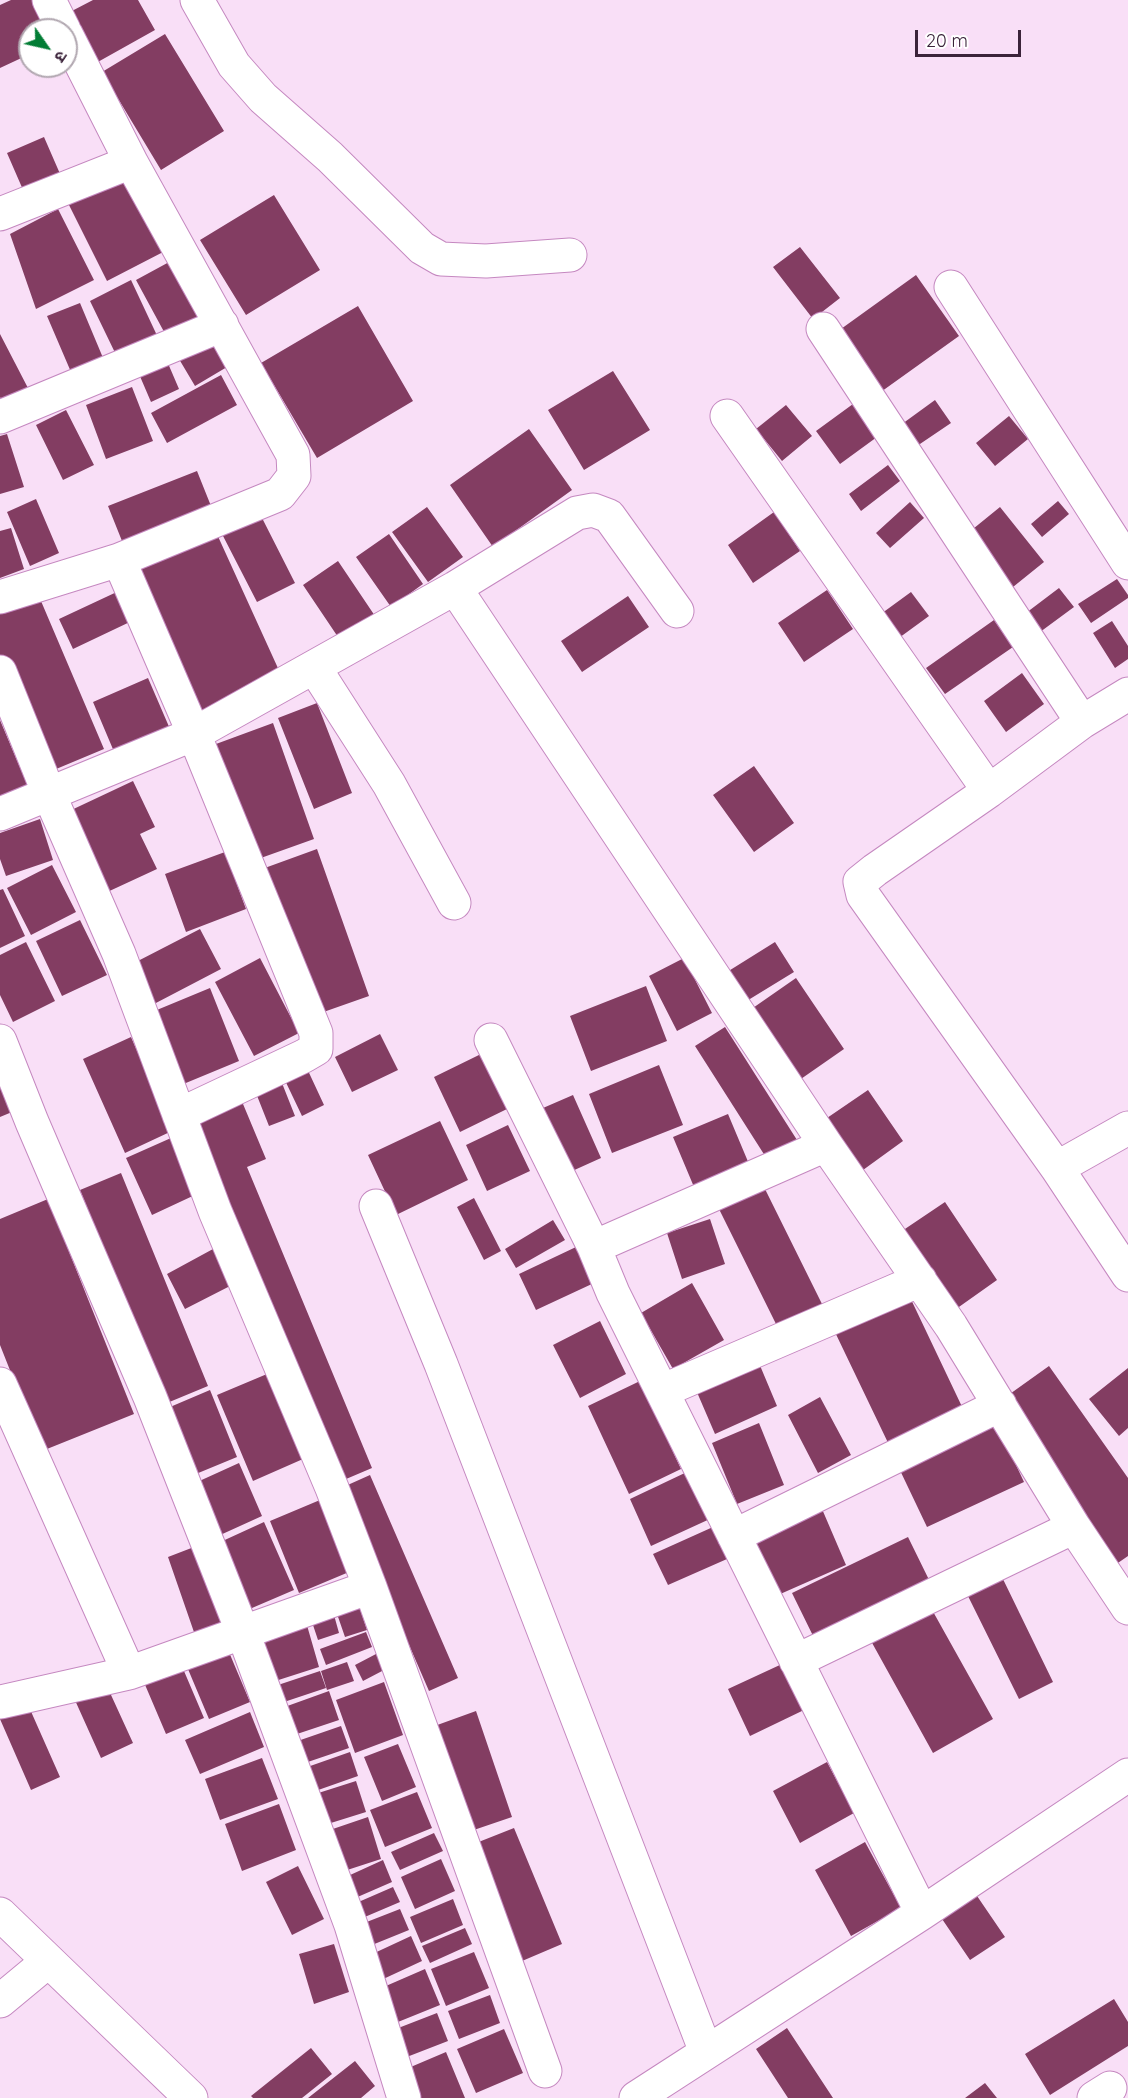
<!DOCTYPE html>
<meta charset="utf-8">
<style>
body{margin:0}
#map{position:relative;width:1128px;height:2098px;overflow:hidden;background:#f9dff7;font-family:Quicksand,"Noto Sans Devanagari",sans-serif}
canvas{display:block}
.north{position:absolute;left:18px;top:18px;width:60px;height:60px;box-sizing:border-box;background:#fff;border:2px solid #b1a7b0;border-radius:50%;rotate:124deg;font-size:16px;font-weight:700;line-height:24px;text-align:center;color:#3b233a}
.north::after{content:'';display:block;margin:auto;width:21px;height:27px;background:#027d35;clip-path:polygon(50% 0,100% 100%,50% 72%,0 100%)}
.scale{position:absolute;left:915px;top:30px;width:106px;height:27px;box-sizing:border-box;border:3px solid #3b233a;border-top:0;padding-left:8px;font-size:18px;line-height:21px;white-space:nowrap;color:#3b233a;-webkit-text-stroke:4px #fff;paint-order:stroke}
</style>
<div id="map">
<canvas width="1128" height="2098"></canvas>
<div class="north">उ</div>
<div class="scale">20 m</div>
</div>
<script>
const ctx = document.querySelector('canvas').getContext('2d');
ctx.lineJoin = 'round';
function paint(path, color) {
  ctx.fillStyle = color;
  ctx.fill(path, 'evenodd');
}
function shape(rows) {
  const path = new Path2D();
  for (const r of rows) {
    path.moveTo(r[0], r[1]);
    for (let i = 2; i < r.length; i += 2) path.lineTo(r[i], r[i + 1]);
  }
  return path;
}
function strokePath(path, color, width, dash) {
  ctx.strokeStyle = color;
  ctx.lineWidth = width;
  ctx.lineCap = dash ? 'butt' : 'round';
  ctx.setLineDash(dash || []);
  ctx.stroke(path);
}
const building = shape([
 [11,0,34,0,49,30,30,30,30,54,0,68,0,5],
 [93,0,138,0,155,30,96,63,68,13],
 [165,34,224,131,161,170,102,72],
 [44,137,64,183,27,199,7,153],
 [129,174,167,250,107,281,69,205],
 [274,195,320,270,246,315,200,240],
 [58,209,94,280,36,309,10,234],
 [800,247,840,298,813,319,773,267],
 [171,261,204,322,169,341,136,280],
 [916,275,959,336,878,394,834,334],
 [131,280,161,344,120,363,90,301],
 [80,303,106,365,74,379,47,316],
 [358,306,413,401,317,458,261,363],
 [0,334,29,390,3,403,0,397],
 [212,340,227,367,195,386,179,359],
 [167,361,179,389,151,402,139,374],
 [613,371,650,430,584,470,548,410],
 [221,375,237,405,167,443,151,413],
 [132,387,153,441,106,459,86,405],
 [935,400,951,423,917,446,902,424],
 [853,404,877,437,840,464,816,431],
 [786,405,812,436,782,461,756,429],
 [66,410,94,465,63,480,36,425],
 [1009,416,1028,439,995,466,976,443],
 [529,429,572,490,493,547,450,485],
 [7,434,24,487,0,494,0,436],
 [888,465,900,481,861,511,849,494],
 [197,471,215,516,126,551,108,506],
 [36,499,59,553,30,566,7,512],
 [1058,501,1069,514,1042,537,1031,524],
 [910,502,924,518,890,548,876,533],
 [427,507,463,557,428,582,392,532],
 [1000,507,1044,562,1013,587,968,533],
 [774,512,800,551,753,583,728,545],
 [260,514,295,583,257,602,222,534],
 [11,528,24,569,0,578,0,531],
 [216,532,282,677,201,714,135,569],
 [389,534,423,584,391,607,356,557],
 [338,561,375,616,340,640,303,585],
 [1117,579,1128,595,1128,598,1091,623,1078,604],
 [1059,588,1074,607,1036,635,1022,616],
 [121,590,134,620,73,649,59,619],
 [827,590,853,629,804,662,778,623],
 [911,592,929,616,892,643,874,619],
 [38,594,104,749,49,772,0,656,0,610],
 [628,596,649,627,582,672,561,641],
 [994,620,1013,647,945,694,926,668],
 [1112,621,1128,646,1128,659,1115,668,1093,633],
 [1022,673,1044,704,1006,732,984,701],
 [148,678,170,729,115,754,93,702],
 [317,703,352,793,314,809,278,718],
 [0,720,29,789,0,802],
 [273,723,314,839,258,859,216,744],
 [754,766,794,823,754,852,713,795],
 [133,781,155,827,140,834,157,869,103,894,65,813],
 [40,819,53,860,6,876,0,859,0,833],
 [317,849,369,996,315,1015,262,869],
 [225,852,246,909,186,932,165,874],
 [52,865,76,912,31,935,7,888],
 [3,889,25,936,0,948,0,890],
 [80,920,107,975,62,996,36,941],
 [200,929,221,969,154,1004,134,963],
 [26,942,55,1001,13,1022,0,995,0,955],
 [775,942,794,972,745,1002,727,972],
 [260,958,299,1033,254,1056,215,982],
 [684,958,712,1013,677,1031,649,976],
 [796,978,844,1049,798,1081,750,1010],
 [646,986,667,1041,591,1071,570,1016],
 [210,988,239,1061,181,1085,152,1012],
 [725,1027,797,1140,767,1159,695,1046],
 [380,1034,398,1070,352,1092,335,1057],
 [131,1037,172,1131,125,1153,83,1059],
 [481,1054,507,1109,460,1132,434,1077],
 [304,1062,324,1105,302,1116,281,1072],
 [659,1065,683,1125,612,1153,589,1094],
 [278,1073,295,1116,269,1126,252,1083],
 [0,1082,12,1112,0,1117],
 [868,1090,903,1141,863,1170,827,1118],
 [238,1092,266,1159,247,1167,372,1468,339,1482,187,1114],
 [573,1095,601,1158,570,1172,543,1108],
 [728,1114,749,1164,694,1187,673,1137],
 [440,1121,468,1180,396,1215,368,1155],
 [508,1125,530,1171,487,1191,466,1145],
 [171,1138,197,1194,152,1215,126,1158],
 [121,1173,208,1386,167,1403,80,1190],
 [764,1187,822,1304,777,1326,719,1209],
 [474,1198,501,1251,484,1260,457,1207],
 [48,1199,134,1414,42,1451,0,1345,0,1219],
 [945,1202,997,1280,949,1314,896,1235],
 [710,1219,725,1264,682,1279,667,1233],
 [553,1220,565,1240,516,1268,505,1249],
 [576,1247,594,1283,536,1310,519,1274],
 [213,1249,232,1285,185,1309,167,1274],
 [692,1283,724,1340,673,1369,641,1313],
 [907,1291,965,1413,891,1449,833,1328],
 [600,1321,626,1374,580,1398,553,1345],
 [756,1356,777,1406,715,1434,693,1383],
 [1049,1366,1128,1478,1128,1556,1115,1565,1000,1401],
 [1128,1368,1128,1428,1119,1436,1089,1399],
 [267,1374,303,1459,253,1481,217,1395],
 [640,1381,681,1469,629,1494,588,1406],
 [210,1390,237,1457,191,1476,163,1410],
 [820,1397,851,1455,818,1473,788,1415],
 [994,1418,1024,1482,927,1527,897,1464],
 [759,1423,784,1485,737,1504,712,1443],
 [239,1463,262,1516,218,1536,195,1483],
 [689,1471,712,1518,651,1546,630,1499],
 [370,1475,458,1678,429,1691,341,1488],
 [320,1500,349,1572,299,1593,270,1521],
 [819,1502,846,1565,778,1595,750,1532],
 [264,1522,294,1590,245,1611,216,1544],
 [713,1527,727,1559,668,1585,653,1554],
 [908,1537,934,1590,818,1646,792,1593],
 [194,1547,222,1626,195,1635,168,1557],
 [1001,1575,1053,1682,1019,1699,966,1592],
 [358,1603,367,1630,345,1637,336,1611],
 [931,1608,993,1719,933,1753,871,1641],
 [304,1615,319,1667,266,1684,250,1632],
 [334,1615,339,1633,318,1640,312,1622],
 [366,1632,372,1647,326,1665,320,1649],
 [226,1645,250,1702,209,1719,185,1662],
 [376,1654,384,1670,363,1681,355,1665],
 [347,1662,354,1681,327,1690,321,1671],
 [181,1664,204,1718,166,1734,143,1680],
 [782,1664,804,1710,750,1736,728,1689],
 [320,1671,326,1688,278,1704,272,1687],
 [384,1682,403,1735,355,1753,336,1700],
 [106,1684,133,1743,101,1758,74,1698],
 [329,1691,339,1720,288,1737,279,1709],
 [29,1707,60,1777,31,1790,0,1719],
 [476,1711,512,1817,465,1833,429,1728],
 [250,1712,264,1747,200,1774,185,1740],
 [341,1726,349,1748,296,1766,289,1744],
 [398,1744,416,1787,382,1801,364,1757],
 [350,1752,358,1776,304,1795,296,1771],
 [262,1758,278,1799,220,1820,205,1779],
 [827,1762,854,1813,800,1843,773,1791],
 [356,1781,366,1812,318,1827,309,1796],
 [417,1792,432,1828,385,1847,370,1810],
 [279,1804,296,1850,242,1871,225,1824],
 [368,1817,381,1859,338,1873,324,1832],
 [514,1828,562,1944,515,1964,466,1847],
 [434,1833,443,1851,400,1870,391,1852],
 [865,1842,901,1908,851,1936,815,1870],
 [441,1859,455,1891,415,1909,401,1877],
 [383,1860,392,1882,346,1902,337,1881],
 [298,1866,324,1919,292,1935,266,1882],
 [393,1887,400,1902,353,1922,347,1907],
 [975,1893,1005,1937,970,1960,940,1916],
 [453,1899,463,1925,421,1943,410,1917],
 [400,1909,409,1930,367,1947,359,1925],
 [465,1928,472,1944,430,1963,422,1946],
 [411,1936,422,1961,379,1981,368,1956],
 [334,1944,349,1992,314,2004,299,1954],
 [474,1952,489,1988,446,2006,431,1969],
 [425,1969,440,2005,393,2024,379,1989],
 [490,1995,500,2023,459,2039,448,2011],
 [1114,1999,1128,2022,1128,2046,1050,2095,1025,2054],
 [437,2013,448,2041,399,2060,388,2032],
 [787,2028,833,2098,788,2098,756,2049],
 [504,2029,523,2073,476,2093,457,2049],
 [311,2048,332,2074,302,2098,253,2098,251,2096],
 [446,2052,465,2098,418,2098,406,2069],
 [355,2061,375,2086,361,2098,308,2098],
 [985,2083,997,2098,965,2098]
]);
const minor = shape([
 [49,0,64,30],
 [197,0,234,65,263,98,330,157,422,248,441,259,486,261,570,255],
 [66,34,131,162],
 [0,214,131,162,293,455,294,476,280,494,119,560,0,597],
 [951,287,1128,563],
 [823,329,1082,722],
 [727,416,989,791],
 [0,417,222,325],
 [119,560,194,734,316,1033,316,1049,304,1056,179,1115],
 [455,588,826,1145,951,1326,1074,1527,1128,1608],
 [314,667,389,784,454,903],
 [0,672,49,794,119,954,215,1211,332,1488,370,1587,545,2071],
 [1128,694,1082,722,989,791,875,870,860,882,863,895,1057,1168,1128,1275],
 [0,814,194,734,455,588,577,513,593,510,609,516,677,611],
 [491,1040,594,1247,613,1293,922,1913],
 [0,1041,32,1122,150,1397,243,1633,351,1925,404,2098],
 [1057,1168,1128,1128],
 [376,1206,441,1364,706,2052],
 [594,1247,826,1145],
 [0,1384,129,1673],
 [662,1391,920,1280],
 [734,1536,1000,1405],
 [796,1661,1074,1527],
 [1,1702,129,1673,370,1587],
 [0,1914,191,2098],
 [0,2001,47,1962],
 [636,2098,922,1913,1128,1775],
 [1094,2098,1110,2088]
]);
paint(building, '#833d62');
strokePath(minor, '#c588c0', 35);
strokePath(minor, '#fff', 33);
</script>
